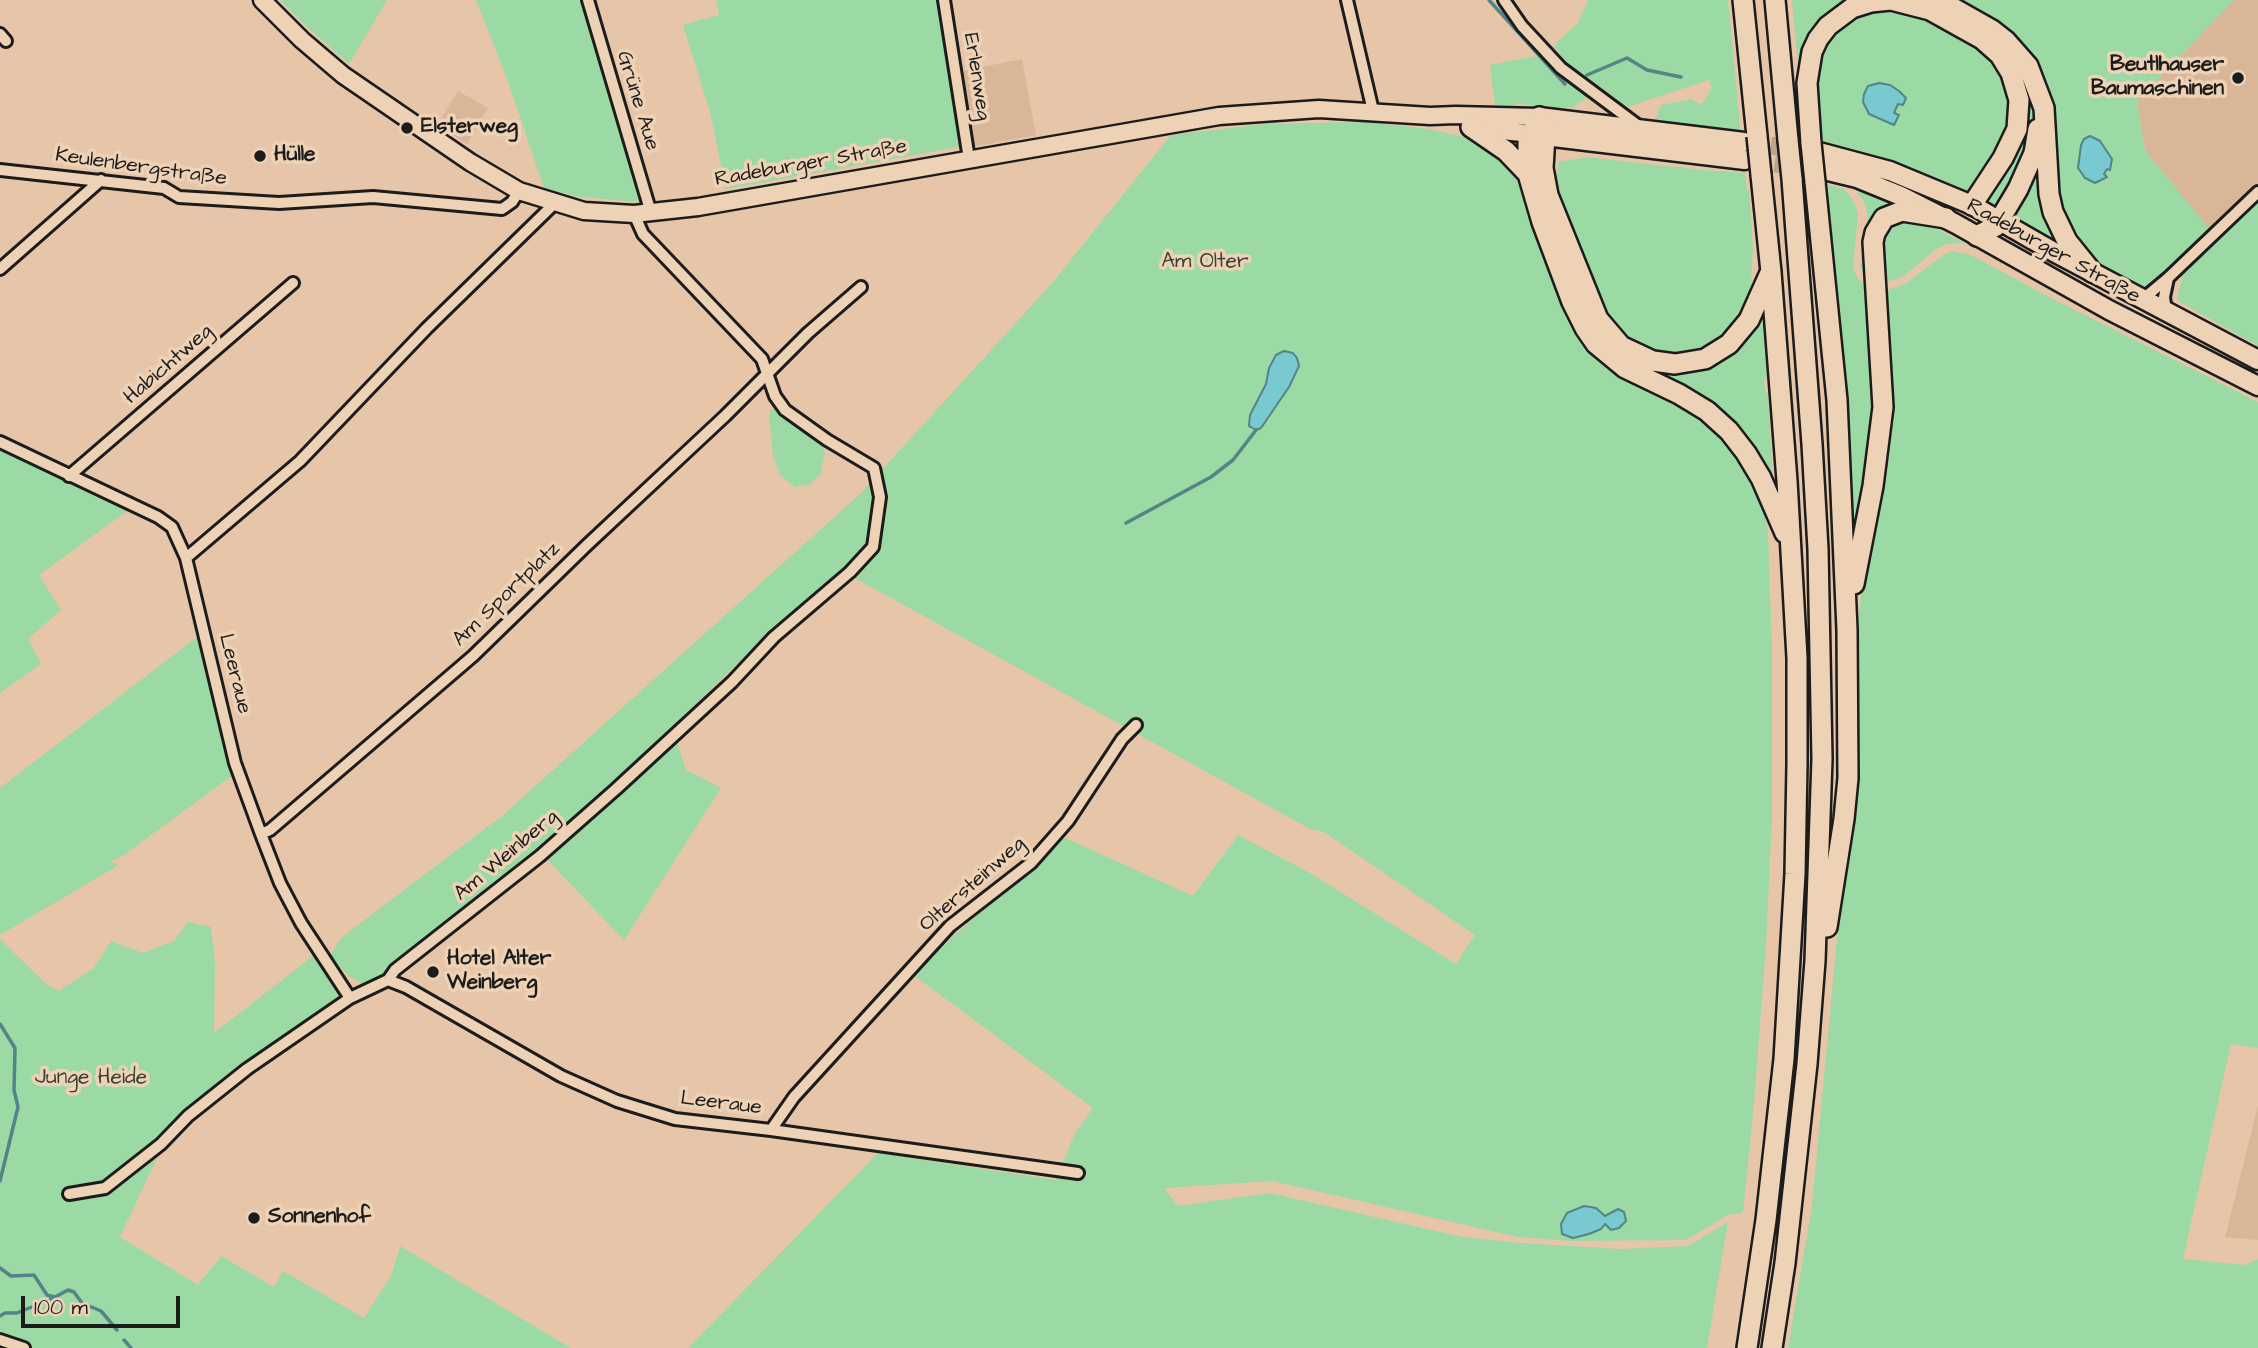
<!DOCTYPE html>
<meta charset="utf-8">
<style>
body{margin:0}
#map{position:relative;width:2258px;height:1348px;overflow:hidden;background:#e7c5a8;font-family:"Architects Daughter",sans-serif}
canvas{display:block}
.scale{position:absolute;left:21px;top:1296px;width:159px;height:32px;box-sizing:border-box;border:4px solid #1c1c1c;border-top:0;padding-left:9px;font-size:21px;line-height:24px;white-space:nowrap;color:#1c1c1c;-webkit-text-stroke:5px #eed2b5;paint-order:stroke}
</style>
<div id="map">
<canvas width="2258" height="1348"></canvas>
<div class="scale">100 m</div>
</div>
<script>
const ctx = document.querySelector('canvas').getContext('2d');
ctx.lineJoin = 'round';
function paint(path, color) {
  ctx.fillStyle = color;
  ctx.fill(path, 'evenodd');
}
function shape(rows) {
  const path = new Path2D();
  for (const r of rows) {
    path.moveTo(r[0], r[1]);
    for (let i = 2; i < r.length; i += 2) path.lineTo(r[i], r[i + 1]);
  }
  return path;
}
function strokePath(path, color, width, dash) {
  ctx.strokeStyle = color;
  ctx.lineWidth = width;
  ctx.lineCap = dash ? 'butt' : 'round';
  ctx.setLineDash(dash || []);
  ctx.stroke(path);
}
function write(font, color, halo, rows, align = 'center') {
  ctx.font = font + ' "Architects Daughter",sans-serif';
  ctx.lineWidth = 7;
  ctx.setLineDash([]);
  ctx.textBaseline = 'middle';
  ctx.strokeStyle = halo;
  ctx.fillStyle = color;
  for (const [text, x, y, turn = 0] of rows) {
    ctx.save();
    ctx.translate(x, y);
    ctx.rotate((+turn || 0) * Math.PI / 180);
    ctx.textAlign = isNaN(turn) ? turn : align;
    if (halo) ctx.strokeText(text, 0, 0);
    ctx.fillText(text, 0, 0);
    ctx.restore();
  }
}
const built = shape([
 [2234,0,2258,0,2258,346,2177,300,2182,279,2181,272,2216,238,2145,150,2137,101],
 [1022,59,1036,135,971,147,962,71],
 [458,91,488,108,467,144,437,125],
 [2258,1105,2258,1240,2225,1237]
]);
const green = shape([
 [280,0,387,0,349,64,307,27],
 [476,0,581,0,639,182,641,202,580,197,544,188,509,84],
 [716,0,940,0,964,146,726,189,710,112,683,25,719,15],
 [1588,0,1728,0,1741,134,1657,124,1656,119,1661,105,1692,99,1699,104,1703,103,1712,88,1709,80,1627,107,1568,63,1553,46,1578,23],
 [1792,0,1860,0,1848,4,1800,88],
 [1953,0,2234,0,2137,101,2145,150,2210,230,2154,285,2146,289,2137,288,2090,259,2061,224,2049,104],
 [2100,141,2110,154,2107,168,2104,175,2078,168,2081,145],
 [1901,7,1976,42,2007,75,2012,124,1972,192,1957,191,1893,163,1818,144,1812,85,1816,58,1834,30,1866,10],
 [1879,83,1890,85,1898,103,1894,113,1868,86],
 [2008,51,2035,101,2036,120,2034,138,2000,212,1982,204,2012,154],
 [1543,55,1587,93,1585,99,1572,108,1517,104,1511,106,1495,106,1490,65],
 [1367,122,1428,129,1474,139,1517,173,1568,307,1695,410,1733,445,1763,502,1768,533,1772,654,1772,813,1766,945,1754,1103,1743,1212,1728,1215,1686,1240,1573,1241,1518,1237,1272,1181,1164,1188,1178,1206,1270,1193,1462,1237,1522,1243,1620,1249,1688,1246,1728,1222,1707,1348,688,1348,878,1153,1056,1180,1074,1135,1093,1108,912,974,1063,837,1193,896,1238,835,1310,873,1456,964,1475,935,1324,832,1310,829,842,571,769,633,672,727,686,770,721,788,624,940,538,850,366,987,349,976,330,956,341,938,503,815,860,494,1053,282,1171,135,1265,124],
 [2039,154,2072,255,2008,219],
 [1586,157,1704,170,1745,173,1747,189,1749,191,1753,246,1751,289,1746,304,1735,324,1722,338,1696,351,1659,353,1629,339,1610,322,1602,307,1558,187,1557,177,1558,162],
 [1822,183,1844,189,1853,200,1858,214,1853,268,1858,279,1872,291,1877,435,1853,543,1847,420],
 [1849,183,1904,206,1894,208,1866,277,1860,267,1868,215,1865,204,1858,192],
 [2258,199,2258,346,2177,300,2182,279,2181,272],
 [1897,220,1920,220,1972,247,1962,243,1946,244,1935,250,1905,275,1896,280,1883,281,1883,237,1888,227],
 [1952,251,1971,255,2049,297,2258,402,2258,1048,2231,1044,2183,1259,2244,1265,2258,1259,2258,1348,1788,1348,1812,1206,1837,938,1853,821,1860,737,1858,621,1866,558,1884,291,1905,284,1943,255],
 [1762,313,1767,378,1764,379,1765,393,1768,393,1773,483,1760,461,1623,355,1672,371],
 [776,407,822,442,825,453,820,475,810,484,795,487,780,475,773,455,769,417,770,411],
 [0,450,127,511,39,575,61,610,28,639,41,664,0,693],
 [201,634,233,775,121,857,110,862,119,865,0,935,0,788],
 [188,922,211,927,215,964,214,1033,313,956,339,989,336,1001,248,1063,163,1145,120,1237,198,1285,221,1256,274,1287,283,1271,364,1318,392,1274,400,1246,571,1348,0,1348,0,939,45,983,59,991,94,968,111,941,143,953,174,941]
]);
const water = shape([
 [1879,83,1890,85,1899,91,1906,98,1903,105,1898,104,1894,113,1899,115,1894,125,1869,114,1863,102,1864,94,1868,86,1879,83],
 [2090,136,2100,141,2112,159,2110,170,2107,169,2104,174,2107,177,2095,183,2085,178,2078,168,2081,145,2084,139,2090,136],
 [1284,351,1293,353,1297,358,1299,366,1289,387,1261,428,1256,430,1249,426,1250,415,1266,384,1269,368,1276,355,1284,351],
 [1584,1206,1596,1208,1605,1216,1618,1209,1624,1212,1626,1221,1619,1228,1611,1230,1605,1224,1601,1229,1589,1234,1573,1238,1562,1234,1561,1224,1567,1213,1584,1206]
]);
const stream = shape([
 [1489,0,1565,84],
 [1587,75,1627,58,1647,70,1681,77],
 [1126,523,1211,477,1233,460,1256,430],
 [0,1024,15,1048,14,1090,18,1107,0,1181],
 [0,1268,11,1276,34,1275,47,1295,55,1297,68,1290,74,1292,82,1303,101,1311,117,1330],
 [0,1316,5,1313,17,1313,54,1298],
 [124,1340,131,1348]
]);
const primaryTunnel = shape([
 [1744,142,1819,152],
 [1748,160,1820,169]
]);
const street = shape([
 [588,0,651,213],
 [944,0,969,159],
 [1347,0,1373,111],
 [1504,0,1522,26,1561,68,1640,127],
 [0,34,6,41],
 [0,170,164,188,179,197,279,203,373,197,502,209,512,202,519,191],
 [0,269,101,180],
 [2143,299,2168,278,2258,192],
 [2166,312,2164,297,2168,278],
 [0,442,158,517,172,527,186,558,235,763,261,834,280,883,301,923,350,998],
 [69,476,293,283],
 [186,558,300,461,427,328,555,203],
 [261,834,270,830,473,656,587,545,725,416,808,333,861,287],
 [388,980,406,987,561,1076,617,1101,675,1119,771,1130,1078,1173],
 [771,1130,794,1097,950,926,1031,863,1068,821,1122,739,1136,725],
 [69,1194,105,1188,161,1144,188,1116,247,1069,350,998,388,980,395,970,540,856,616,789,732,682,774,637,850,572,873,547,880,497,874,468,827,440,785,410,775,396,762,359,643,234,634,214],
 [0,1340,24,1348]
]);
const secondary = shape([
 [262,0,302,40,343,75,470,162,519,191,584,211,634,214,698,207,1219,116,1319,109,1430,116,1456,115,1539,117],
 [1473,128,1541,135]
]);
const primary = shape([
 [1539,117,1744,142],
 [1545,136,1745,160],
 [1819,152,1890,171,1972,205,2054,252,2258,360],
 [1820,169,1857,178,1901,196,1956,224,2109,310,2258,386]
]);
const highway = shape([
 [1743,0,1757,136],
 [1775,0,1788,140],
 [1891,0,1930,10,1982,39,2000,55,2011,73,2019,100,2017,129,2003,158,1972,205],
 [1939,0,1992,30,2006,41,2028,66,2044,108,2049,194,2053,212,2067,241,2092,272],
 [1539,117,1528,143,1528,174,1542,222,1572,302,1585,328,1596,344,1625,368,1679,394,1707,411,1729,431,1746,453,1761,478,1785,533],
 [1539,117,1545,136,1543,168,1548,195,1598,319,1621,346,1653,361,1675,364,1705,359,1729,344,1749,320,1770,273],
 [1471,127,1506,151,1528,174],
 [1811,143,1807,83,1812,52,1818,39,1828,26,1852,8,1871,2,1890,0],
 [1815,182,1837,400,1847,630,1848,778,1844,819,1827,927],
 [1977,236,1996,226,2018,189,2034,153,2038,129],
 [1854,584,1873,486,1883,407,1873,242,1875,233,1884,218,1902,211,1946,218],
 [1747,1348,1766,1220,1784,1059,1795,874,1797,764,1797,658,1787,481,1771,272,1761,175],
 [1772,1348,1785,1263,1807,1064,1815,961,1822,759,1818,549,1812,444,1792,179]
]);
const highwayBridge = shape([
 [1757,136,1761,175],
 [1788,140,1792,179],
 [1811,143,1815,182]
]);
const markers = [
 [2238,78,7,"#1c1c1c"],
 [407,128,7,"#1c1c1c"],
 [260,156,7,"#1c1c1c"],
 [433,972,7,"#1c1c1c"],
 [254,1218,7,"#1c1c1c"]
];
const poiNames = [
 ["Beutlhauser",2224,66,"right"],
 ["Baumaschinen",2224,90,"right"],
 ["Elsterweg",421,128],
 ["Hülle",274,156],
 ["Hotel Alter",447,960],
 ["Weinberg",447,984],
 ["Sonnenhof",268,1218]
];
const streetNames = [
 ["Erlenweg",976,77,81],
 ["Grüne Aue",637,101,73],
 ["Radeburger Straße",811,164,-10],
 ["Keulenbergstraße",141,168,8],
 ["Radeburger Straße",2053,252,29],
 ["Habichtweg",169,365,-41],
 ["Am Sportplatz",507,595,-44],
 ["Leeraue",234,674,76],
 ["Am Weinberg",507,856,-40],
 ["Oltersteinweg",973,885,-41],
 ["Leeraue",721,1104,7]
];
const parkNames = [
 ["Am Olter",1205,263],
 ["Junge Heide",91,1079]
];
paint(built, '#dab699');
paint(green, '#9bdaa4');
paint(water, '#79cad0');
strokePath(water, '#548488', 2);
strokePath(stream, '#548488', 3.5);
strokePath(primaryTunnel, '#bea38c', 18, [18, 9]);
strokePath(street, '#1c1c1c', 16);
strokePath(secondary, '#1c1c1c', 21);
strokePath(primary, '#1c1c1c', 23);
strokePath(highway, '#1c1c1c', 24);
strokePath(street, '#eed2b5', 10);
strokePath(secondary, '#eed2b5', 16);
strokePath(primary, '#eed2b5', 18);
strokePath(highway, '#eed2b5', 19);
strokePath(highwayBridge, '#1c1c1c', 24, []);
strokePath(highwayBridge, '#eed2b5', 19);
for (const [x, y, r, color] of markers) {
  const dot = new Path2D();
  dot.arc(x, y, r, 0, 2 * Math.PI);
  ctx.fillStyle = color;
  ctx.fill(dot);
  strokePath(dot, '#eed2b5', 2.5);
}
write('bold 21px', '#1c1c1c', '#eed2b5', poiNames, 'left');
write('21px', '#1c1c1c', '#eed2b5', streetNames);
write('21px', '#354237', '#eed2b5', parkNames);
</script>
